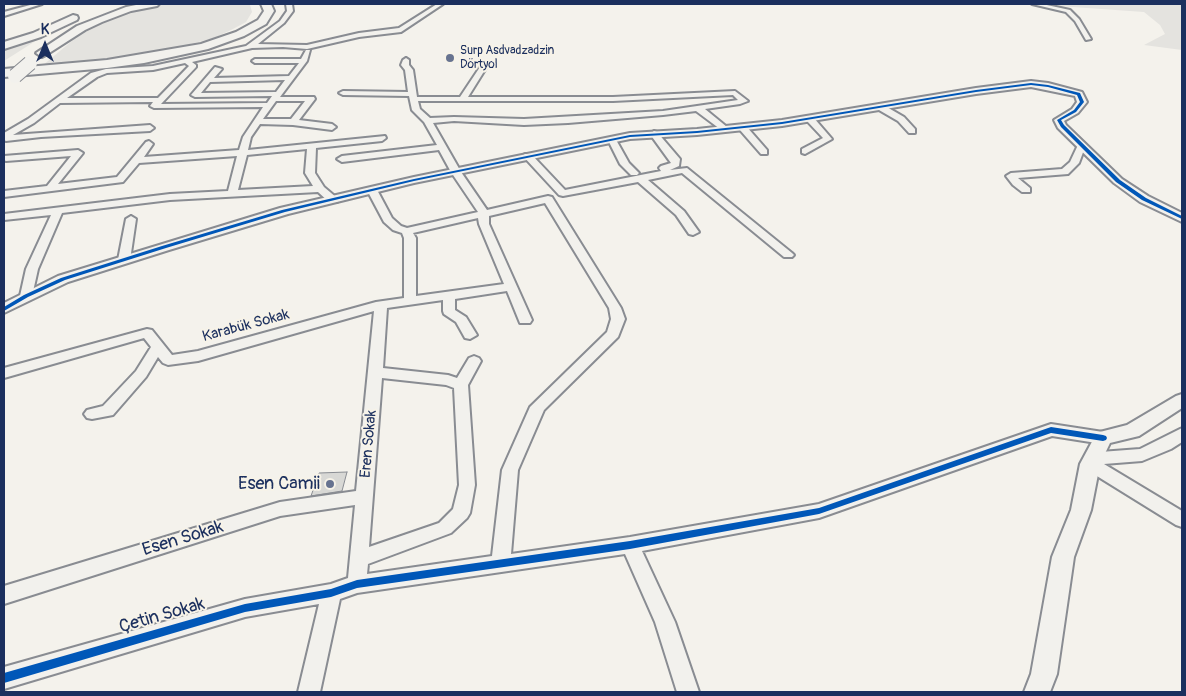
<!DOCTYPE html>
<meta charset="utf-8">
<style>
body{margin:0}
#map{position:relative;width:1186px;height:696px;overflow:hidden;background:#f4f2ec;font-family:Pangolin,sans-serif}
canvas{display:block}
.frame{position:absolute;inset:0;border:5px solid #1b2f5e;pointer-events:none}
.north{position:absolute;left:20px;top:20px;width:50px;height:50px;-webkit-text-stroke:4px #f7f3e8;paint-order:stroke;rotate:0deg;font-size:14px;font-weight:700;line-height:20px;text-align:center;color:#1b2f5e}
.north::after{content:'';display:block;margin:auto;width:18px;height:22px;background:#1b2f5e;clip-path:polygon(50% 0,100% 100%,50% 72%,0 100%)}
</style>
<div id="map">
<canvas width="1186" height="696"></canvas>
<div class="frame"></div>
<div class="north">K</div>
</div>
<script>
const ctx = document.querySelector('canvas').getContext('2d');
ctx.lineJoin = 'round';
function paint(path, color) {
  ctx.fillStyle = color;
  ctx.fill(path, 'evenodd');
}
function shape(rows) {
  const path = new Path2D();
  for (const r of rows) {
    path.moveTo(r[0], r[1]);
    for (let i = 2; i < r.length; i += 2) path.lineTo(r[i], r[i + 1]);
  }
  return path;
}
function strokePath(path, color, width, dash) {
  ctx.strokeStyle = color;
  ctx.lineWidth = width;
  ctx.lineCap = dash ? 'butt' : 'round';
  ctx.setLineDash(dash || []);
  ctx.stroke(path);
}
function write(font, color, halo, rows, align = 'center') {
  ctx.font = font + ' Pangolin,sans-serif';
  ctx.lineWidth = 4;
  ctx.setLineDash([]);
  ctx.textBaseline = 'middle';
  ctx.strokeStyle = halo;
  ctx.fillStyle = color;
  for (const [text, x, y, turn = 0] of rows) {
    ctx.save();
    ctx.translate(x, y);
    ctx.rotate((+turn || 0) * Math.PI / 180);
    ctx.textAlign = isNaN(turn) ? turn : align;
    if (halo) ctx.strokeText(text, 0, 0);
    ctx.fillText(text, 0, 0);
    ctx.restore();
  }
}
const built = shape([
 [162,4,242,4,250,5,252,12,246,22,231,30,214,38,175,48,120,58,42,66,85,30,109,17,128,11],
 [1030,4,1182,4,1182,50,1144,45,1165,34,1160,25,1144,12],
 [45,35,4,61,4,48]
]);
const building = shape([
 [347,472,342,491,311,496,319,473,347,472]
]);
const minor = shape([
 [34,4,42,4,4,16,4,12,34,4],
 [286,4,292,4,293,11,284,23,258,44,307,45,359,33,399,28,437,4,443,4,401,32,359,37,307,49,283,47,252,48,192,62,196,65,196,67,161,104,267,103,272,96,195,97,191,95,215,67,222,69,214,78,289,76,299,63,255,63,252,61,255,59,301,59,306,50,310,50,307,61,280,97,314,97,315,99,299,120,332,124,336,127,332,130,293,125,260,124,251,137,248,150,385,136,386,138,382,141,316,148,315,173,324,187,337,198,338,200,337,202,329,202,318,192,170,200,62,213,38,269,32,296,30,299,22,299,20,296,26,269,51,215,4,220,4,214,170,194,228,191,237,156,139,163,123,182,4,197,4,191,47,186,71,156,6,161,4,160,4,156,78,150,83,153,58,184,117,177,146,142,149,141,153,144,144,157,239,150,243,137,263,107,154,108,150,106,153,102,60,103,34,123,13,135,150,125,154,128,150,131,41,137,6,141,4,140,4,133,28,119,91,73,106,69,153,66,246,46,280,21,287,11,286,4],
 [185,63,189,66,158,98,67,98,97,77,107,73,153,70,185,63],
 [285,80,276,92,201,93,210,82,285,80],
 [276,101,305,101,291,119,263,119,276,101],
 [307,149,305,173,313,186,238,190,247,155,307,149],
 [1032,4,1042,4,1070,10,1079,19,1091,39,1086,40,1075,21,1066,12,1032,4],
 [406,58,409,60,409,65,413,70,417,97,460,97,482,64,484,63,488,65,468,97,613,97,735,91,748,101,740,104,705,109,727,127,728,129,724,132,696,111,663,115,568,123,524,125,454,121,433,123,461,172,487,210,548,196,552,197,621,308,625,319,618,337,544,410,518,470,511,554,630,537,819,504,1051,424,1103,432,1109,434,1111,438,1109,442,1103,444,1052,436,819,518,642,551,675,622,699,692,677,692,655,622,625,554,357,593,340,599,320,692,298,692,319,604,245,617,4,689,4,667,245,599,331,584,348,578,355,505,280,516,4,604,4,586,280,502,356,491,374,311,198,361,168,365,163,363,158,357,146,377,113,415,92,419,87,418,84,414,87,410,103,406,136,371,151,347,144,338,4,378,4,368,147,329,152,330,172,355,198,351,376,302,404,298,404,238,402,233,393,230,384,222,367,190,368,188,376,188,392,218,401,226,407,228,478,212,451,172,439,150,342,162,337,159,342,156,437,145,424,122,412,110,409,96,343,95,339,93,343,91,408,92,405,70,401,65,403,60,406,58],
 [733,95,738,100,663,111,524,119,454,117,430,118,420,109,418,101,613,101,733,95],
 [545,203,609,308,611,319,607,332,530,407,502,470,492,556,367,574,368,564,451,533,467,518,470,513,475,485,468,385,481,361,479,358,474,356,469,358,457,378,448,375,383,368,387,308,443,300,443,311,444,314,456,322,465,338,470,339,477,335,466,317,455,310,455,299,507,291,520,323,530,323,532,320,489,224,489,216,545,203],
 [478,218,479,224,504,284,416,296,416,238,413,233,478,218],
 [382,378,446,385,454,388,459,485,453,509,439,523,369,547,382,378],
 [879,106,885,106,904,117,915,129,915,133,909,133,898,121,879,110,879,106],
 [807,117,813,117,832,139,805,154,802,153,802,149,823,138,807,121,807,117],
 [743,125,746,126,767,150,767,154,761,154,740,130,739,128,743,125],
 [654,131,657,132,680,159,679,166,670,170,687,168,792,253,794,255,792,257,784,257,682,173,648,180,684,211,699,232,693,235,689,234,676,215,638,182,563,196,559,195,523,156,525,154,531,154,565,190,661,171,659,168,661,166,671,163,650,134,654,131],
 [612,137,615,138,629,163,639,173,637,175,631,175,620,164,608,140,612,137],
 [1081,144,1085,147,1079,163,1068,174,1018,178,1030,188,1030,192,1022,192,1013,185,1006,176,1011,173,1062,169,1070,162,1078,145,1081,144],
 [131,216,136,219,130,260,124,263,118,260,126,219,131,216],
 [1182,428,1182,442,1171,449,1142,461,1104,464,1182,511,1182,527,1176,525,1084,468,1082,464,1086,459,1087,453,1140,449,1182,428]
]);
const tertiary = shape([
 [1031,81,1048,83,1082,92,1087,102,1078,113,1064,121,1066,125,1122,179,1148,196,1182,213,1182,222,1140,202,1114,183,1058,128,1054,120,1072,109,1077,102,1075,96,1031,87,976,94,782,126,697,135,630,139,414,183,288,214,169,250,68,282,4,313,4,303,58,276,280,208,414,177,630,133,697,129,782,120,976,88,1031,81],
 [1182,394,1182,408,1139,436,1110,443,1100,464,1091,510,1074,557,1057,674,1050,692,1024,692,1031,674,1052,557,1071,510,1080,464,1094,438,1096,433,1127,425,1176,396,1182,394]
]);
const motorway = shape([
 [141,4,159,4,157,6,131,11,102,22,85,30,46,55,42,57,36,53,77,26,126,7,141,4],
 [261,4,271,4,274,11,266,24,244,36,208,49,144,63,107,68,4,77,4,69,107,60,201,44,236,32,258,20,264,11,261,4],
 [73,15,77,16,78,18,77,20,41,37,4,49,4,42,33,33,73,15]
]);
const motorwayBridge = shape([
 [15,76,30,63]
]);
const cycleway = shape([
 [1031,83,1048,85,1080,93,1084,102,1076,112,1061,120,1064,125,1120,180,1146,198,1182,216,1182,219,1142,200,1116,182,1061,127,1057,120,1074,110,1080,102,1077,95,1048,87,1031,85,976,92,782,124,697,133,630,137,414,181,285,212,166,248,65,280,28,297,4,311,4,307,24,295,61,278,162,246,282,210,414,179,630,135,697,131,782,122,976,90,1031,83],
 [1051,427,1103,435,1106,436,1107,438,1106,440,1103,441,1051,433,819,514,630,549,357,588,331,597,245,612,4,683,4,673,245,604,331,589,357,580,630,541,819,508,1051,427]
]);
const markers = [
 [450,58,5,"#677390"],
 [330,484,5,"#677390"]
];
const farPoinames = [
 ["Surp Asdvadzadzin",460,51],
 ["Dörtyol",460,65]
];
const streetNames = [
 ["Karabük Sokak",246,326,-15],
 ["Eren Sokak",369,444,-85]
];
const nearPoinames = [
 ["Esen Camii",320,484]
];
const nearStreetnames = [
 ["Esen Sokak",183,539,-17],
 ["Çetin Sokak",162,616,-16]
];
paint(built, '#e4e3df');
paint(building, '#d8d8d5');
strokePath(building, '#898c92', 1);
strokePath(minor, '#898c92', 4);
strokePath(tertiary, '#898c92', 4);
strokePath(motorway, '#898c92', 4);
paint(minor, '#f2f1ed');
paint(tertiary, '#f2f1ed');
paint(motorway, '#f2f1ed');
strokePath(motorwayBridge, '#898c92', 16, []);
strokePath(motorwayBridge, '#f2f1ed', 14);
paint(cycleway, '#0057b8');
for (const [x, y, r, color] of markers) {
  const dot = new Path2D();
  dot.arc(x, y, r, 0, 2 * Math.PI);
  ctx.fillStyle = color;
  ctx.fill(dot);
  strokePath(dot, '#f7f3e8', 2);
}
write('12px', '#1b2f5e', '#f7f3e8', farPoinames, 'left');
write('15px', '#1b2f5e', '#f7f3e8', streetNames);
write('18px', '#1b2f5e', '#f7f3e8', nearPoinames, 'right');
write('18px', '#1b2f5e', '#f7f3e8', nearStreetnames);
</script>
